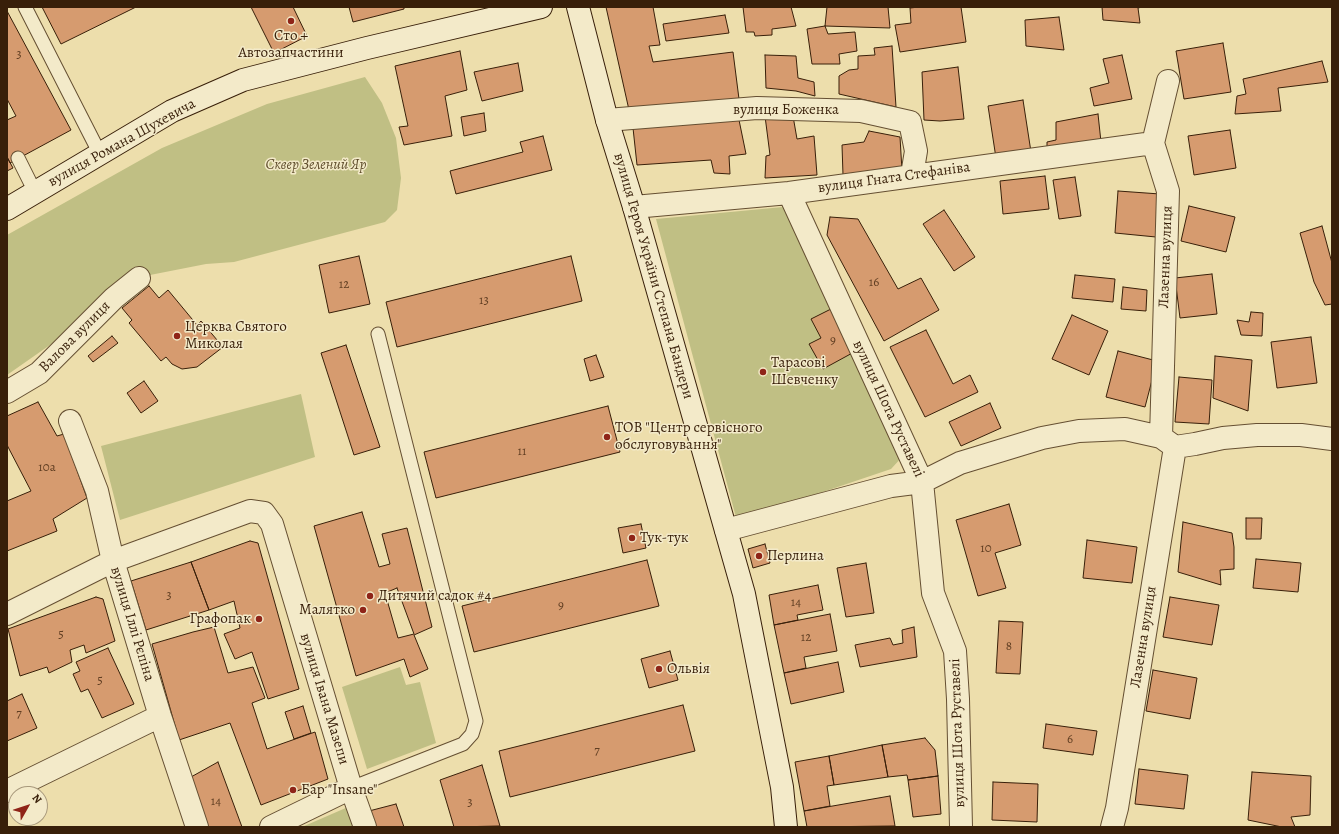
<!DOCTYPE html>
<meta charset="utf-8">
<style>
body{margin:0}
#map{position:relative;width:1339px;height:834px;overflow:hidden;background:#eddeac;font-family:Alegreya,serif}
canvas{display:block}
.frame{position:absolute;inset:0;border:8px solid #381f09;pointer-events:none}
.north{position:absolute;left:8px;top:786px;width:40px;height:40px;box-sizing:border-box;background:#f3eac9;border:1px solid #a8997c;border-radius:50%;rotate:51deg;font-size:11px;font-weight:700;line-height:16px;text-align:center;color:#381f09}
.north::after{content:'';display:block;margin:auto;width:14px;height:18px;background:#8f2418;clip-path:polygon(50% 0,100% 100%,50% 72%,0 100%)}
</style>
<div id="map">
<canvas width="1339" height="834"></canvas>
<div class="frame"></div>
<div class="north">N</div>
</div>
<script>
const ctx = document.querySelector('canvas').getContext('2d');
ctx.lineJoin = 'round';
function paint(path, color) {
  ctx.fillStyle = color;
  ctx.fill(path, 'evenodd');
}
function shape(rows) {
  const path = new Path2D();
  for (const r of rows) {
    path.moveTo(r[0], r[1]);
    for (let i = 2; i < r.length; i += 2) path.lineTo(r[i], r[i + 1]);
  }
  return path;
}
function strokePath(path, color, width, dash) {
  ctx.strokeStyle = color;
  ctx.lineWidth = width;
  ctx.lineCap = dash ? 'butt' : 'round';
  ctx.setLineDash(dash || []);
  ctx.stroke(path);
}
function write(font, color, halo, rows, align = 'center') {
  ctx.font = font + ' Alegreya,serif';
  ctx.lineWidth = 3;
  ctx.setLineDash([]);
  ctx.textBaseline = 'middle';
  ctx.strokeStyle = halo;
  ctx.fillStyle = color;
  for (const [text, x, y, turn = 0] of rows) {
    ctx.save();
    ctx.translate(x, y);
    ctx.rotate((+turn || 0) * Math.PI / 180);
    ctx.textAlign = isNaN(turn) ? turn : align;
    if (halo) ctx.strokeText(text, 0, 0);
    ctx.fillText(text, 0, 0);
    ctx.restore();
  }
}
const green = shape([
 [365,77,382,103,396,138,401,178,397,210,385,222,234,262,206,264,150,275,7,375,7,235,162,148,267,104],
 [783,207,898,439,903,456,891,469,737,521,656,219],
 [301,394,315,457,120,520,101,446],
 [400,667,406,685,420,682,436,743,367,769,342,687],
 [348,807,353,827,302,827]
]);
const building = shape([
 [42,7,136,7,61,44,42,7],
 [251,7,293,7,307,36,274,53,251,7],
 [349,7,404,7,404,9,353,22,349,7],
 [606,7,653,7,660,45,649,46,653,62,733,52,739,99,629,110,606,7],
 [743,7,791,7,796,26,772,29,772,35,755,36,754,32,746,32,743,7],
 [827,7,888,7,890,28,825,26,827,7],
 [919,7,961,7,966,42,900,52,895,25,911,23,910,8,919,7],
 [1102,7,1142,7,1138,8,1140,23,1103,20,1102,7],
 [7,11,71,130,10,163,7,157,7,120,16,116,7,99,7,11],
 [725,15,729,33,666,41,663,24,725,15],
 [1059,17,1064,50,1026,46,1025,20,1059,17],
 [825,26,828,34,855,32,857,51,839,54,840,64,812,64,807,29,825,26],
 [1223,43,1231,92,1184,99,1176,51,1223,43],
 [892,46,896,107,839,94,839,76,849,70,858,69,858,56,875,55,874,48,892,46],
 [460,51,467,90,445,96,452,136,404,145,399,127,408,126,395,66,460,51],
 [765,55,796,56,798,78,814,82,815,96,796,91,766,88,765,55],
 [1122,55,1132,99,1094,106,1090,88,1109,83,1103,59,1122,55],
 [1322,61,1328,82,1278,88,1281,111,1235,114,1237,96,1246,94,1243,79,1322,61],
 [518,63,523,91,482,101,474,72,518,63],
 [958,67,964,119,940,121,924,120,922,72,958,67],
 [1023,100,1031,152,996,158,988,106,1023,100],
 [484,113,486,131,464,136,461,117,484,113],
 [1098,114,1101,142,1047,150,1047,142,1056,140,1056,122,1098,114],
 [738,115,746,154,729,156,730,174,714,173,711,160,637,165,633,128,738,115],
 [765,116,793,116,797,139,814,136,817,175,765,178,766,156,770,155,765,116],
 [1230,130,1236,168,1194,175,1188,136,1230,130],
 [869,131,900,137,902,171,843,175,842,145,864,142,869,131],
 [543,136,552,170,456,194,450,171,523,152,520,142,543,136],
 [7,157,13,168,7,171,7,157],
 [1045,176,1049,209,1003,214,1000,181,1045,176],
 [1075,177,1081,216,1059,219,1053,180,1075,177],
 [1118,191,1160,194,1156,237,1115,233,1118,191],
 [1189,206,1235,217,1226,252,1181,241,1189,206],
 [944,210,975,257,954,271,923,224,944,210],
 [830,217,858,219,898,289,921,278,939,310,884,341,827,235,830,217],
 [1322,226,1332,263,1332,304,1325,305,1314,282,1300,233,1322,226],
 [359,256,370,304,329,313,319,265,359,256],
 [571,256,582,301,397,347,386,302,571,256],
 [1212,274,1217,314,1180,318,1175,278,1212,274],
 [1075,275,1115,279,1113,302,1072,298,1075,275],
 [149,286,159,298,168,290,197,325,201,321,223,347,197,367,182,369,172,364,166,357,161,361,129,323,132,320,122,308,149,286],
 [1123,287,1147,290,1146,311,1121,309,1123,287],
 [833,308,856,351,823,369,809,344,821,338,811,319,833,308],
 [1251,312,1263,313,1262,336,1241,335,1237,320,1249,322,1251,312],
 [1072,315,1108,331,1089,375,1052,359,1072,315],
 [926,330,953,384,970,375,978,392,925,417,890,347,926,330],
 [112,336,118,343,93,362,88,356,112,336],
 [1311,337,1317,383,1277,388,1271,342,1311,337],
 [346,345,380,447,354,455,321,353,346,345],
 [1118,351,1157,361,1145,407,1106,397,1118,351],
 [596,355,604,377,590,381,584,359,596,355],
 [1215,356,1252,360,1248,411,1213,398,1215,356],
 [1179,377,1212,380,1209,424,1175,422,1179,377],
 [144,381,158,401,141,413,127,393,144,381],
 [38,402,57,436,64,434,87,498,53,519,57,531,7,551,7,501,31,491,7,445,7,416,38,402],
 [990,403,1001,428,961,446,949,422,990,403],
 [608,406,620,452,436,498,424,452,608,406],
 [1009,504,1021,545,995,553,1006,588,978,596,956,520,1009,504],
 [362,512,379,567,390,564,382,534,407,528,432,627,414,635,428,669,410,677,404,659,356,676,314,526,362,512],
 [397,588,414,634,398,638,385,593,397,588],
 [1246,518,1262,518,1261,539,1246,539,1246,518],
 [1183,522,1232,533,1234,547,1234,569,1220,570,1221,585,1178,572,1183,522],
 [641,524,646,548,623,553,618,528,641,524],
 [1087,540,1137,547,1132,583,1083,578,1087,540],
 [250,541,258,543,299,689,268,699,252,652,235,659,224,634,240,628,234,601,209,610,191,562,250,541],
 [765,544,770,563,753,568,748,549,765,544],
 [1256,559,1301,563,1298,592,1253,588,1256,559],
 [647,560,659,606,474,652,462,606,647,560],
 [191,562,209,610,146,630,131,581,191,562],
 [866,563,874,613,846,617,837,568,866,563],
 [818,585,823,610,797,615,798,620,774,625,769,595,818,585],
 [96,597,103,599,115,641,86,653,84,645,70,650,72,662,49,673,47,667,20,676,8,629,96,597],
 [1170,597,1219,605,1212,645,1163,637,1170,597],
 [830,614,837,651,804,657,806,668,784,673,774,625,830,614],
 [999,621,1023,622,1020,674,996,673,999,621],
 [214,627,228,673,253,667,265,698,252,703,267,749,315,732,328,779,261,805,230,723,179,740,152,644,193,632,214,627],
 [914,627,917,657,860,667,855,645,890,638,893,645,903,643,902,630,914,627],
 [108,648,134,704,102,718,88,689,81,692,73,674,80,671,76,662,108,648],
 [670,651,678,680,649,688,641,659,670,651],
 [838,662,844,692,791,704,784,673,838,662],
 [1153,670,1197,678,1190,719,1146,711,1153,670],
 [22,694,37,728,7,741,7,701,22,694],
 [683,705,695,751,510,797,499,751,683,705],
 [303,706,311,733,294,739,285,712,303,706],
 [1046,724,1097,731,1093,755,1043,748,1046,724],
 [925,738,935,750,938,776,908,780,907,775,888,777,882,745,925,738],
 [882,745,888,777,834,785,829,756,882,745],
 [829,756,834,785,827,786,830,806,804,811,795,762,829,756],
 [218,762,242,827,208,827,191,777,218,762],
 [482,765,500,826,454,827,440,780,482,765],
 [1139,769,1188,775,1184,809,1135,804,1139,769],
 [1252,772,1311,776,1310,815,1291,817,1295,827,1282,827,1248,820,1252,772],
 [938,776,941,814,913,817,908,780,938,776],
 [993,782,1038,784,1037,822,992,820,993,782],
 [890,796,895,826,807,827,804,811,890,796],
 [396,804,404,827,373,827,369,811,396,804]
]);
const lane = shape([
 [25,7,100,154],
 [18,158,35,192],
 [351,788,463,744,472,734,476,721,378,334]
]);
const street = shape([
 [607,120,757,108,861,111,910,122,916,151,912,175],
 [789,193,922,482,933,593,955,651,958,699,961,827],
 [634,207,789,193,1153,143],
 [7,392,39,373,114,298,139,278],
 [70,421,97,491,113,561,160,716,197,827],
 [1161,437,1168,191,1153,143,1168,81],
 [726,530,891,486,922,482,960,463,1042,438,1079,431,1125,429,1161,437,1175,447,1195,444,1223,438,1257,435,1301,435,1332,439],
 [7,614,113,561,250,511,264,513,272,524,351,788,365,827],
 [7,791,160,716],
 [271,827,351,788],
 [1112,827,1117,808,1175,447]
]);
const secondary = shape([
 [578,7,607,120,634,207,744,594,782,787,786,827],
 [7,209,172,111,243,80,367,48,541,7]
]);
const markers = [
 [291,21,4,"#8f2418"],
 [177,336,4,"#8f2418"],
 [763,372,4,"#8f2418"],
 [607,437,4,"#8f2418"],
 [632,538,4,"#8f2418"],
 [759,556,4,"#8f2418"],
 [370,596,4,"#8f2418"],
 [363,610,4,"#8f2418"],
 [259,619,4,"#8f2418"],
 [659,669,4,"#8f2418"],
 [293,790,4,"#8f2418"]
];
const numberNames = [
 ["3",19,55],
 ["16",874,283],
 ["12",344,285],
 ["13",484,301],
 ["9",833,341],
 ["11",522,452],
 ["10а",47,468],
 ["10",986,549],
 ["3",169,596],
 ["14",796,603],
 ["9",561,606],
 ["5",61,635],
 ["12",806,638],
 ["8",1009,647],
 ["5",100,681],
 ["7",19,714],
 ["6",1070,740],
 ["7",597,751],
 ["14",216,802],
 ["3",470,803]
];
const poiNames = [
 ["Сто +",291,36,"center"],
 ["Автозапчастини",291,53,"center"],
 ["Церква Святого",185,327],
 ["Миколая",185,344],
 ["Тарасові",771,363],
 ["Шевченку",771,380],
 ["ТОВ \"Центр сервісного",615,428],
 ["обслуговування\"",615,445],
 ["Тук-тук",640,538],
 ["Перлина",767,556],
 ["Дитячий садок #4",378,596],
 ["Малятко",355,610,"right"],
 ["Графопак",251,619,"right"],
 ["Ольвія",667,669],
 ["Бар \"Insane\"",301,790]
];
const streetNames = [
 ["вулиця Боженка",786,110],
 ["вулиця Романа Шухевича",122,143,-29],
 ["вулиця Гната Стефаніва",894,178,-8],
 ["Лазенна вулиця",1166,257,-88],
 ["вулиця Героя України Степана Бандери",653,276,74],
 ["Валова вулиця",75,337,-45],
 ["вулиця Шота Руставелі",888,409,65],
 ["вулиця Іллі Рєпіна",132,624,73],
 ["Лазенна вулиця",1144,637,-81],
 ["вулиця Івана Мазепи",324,699,73],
 ["вулиця Шота Руставелі",958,733,-92]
];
const parkNames = [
 ["Сквер Зелений Яр",316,165]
];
paint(green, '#c0bf84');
paint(building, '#d69b6f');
strokePath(building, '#381f09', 1);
strokePath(lane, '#654f32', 15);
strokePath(street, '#654f32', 24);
strokePath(secondary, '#381f09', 24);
strokePath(lane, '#f3eac9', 13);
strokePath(street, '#f3eac9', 22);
strokePath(secondary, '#f3eac9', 22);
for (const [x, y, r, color] of markers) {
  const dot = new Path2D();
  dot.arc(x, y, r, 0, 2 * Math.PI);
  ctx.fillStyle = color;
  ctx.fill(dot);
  strokePath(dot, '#f3eac9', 1.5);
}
write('13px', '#603e22', null, numberNames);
write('15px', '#381f09', '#f3eac9', poiNames, 'left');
write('15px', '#381f09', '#f3eac9', streetNames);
write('italic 15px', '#614f2e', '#f3eac9', parkNames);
</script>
